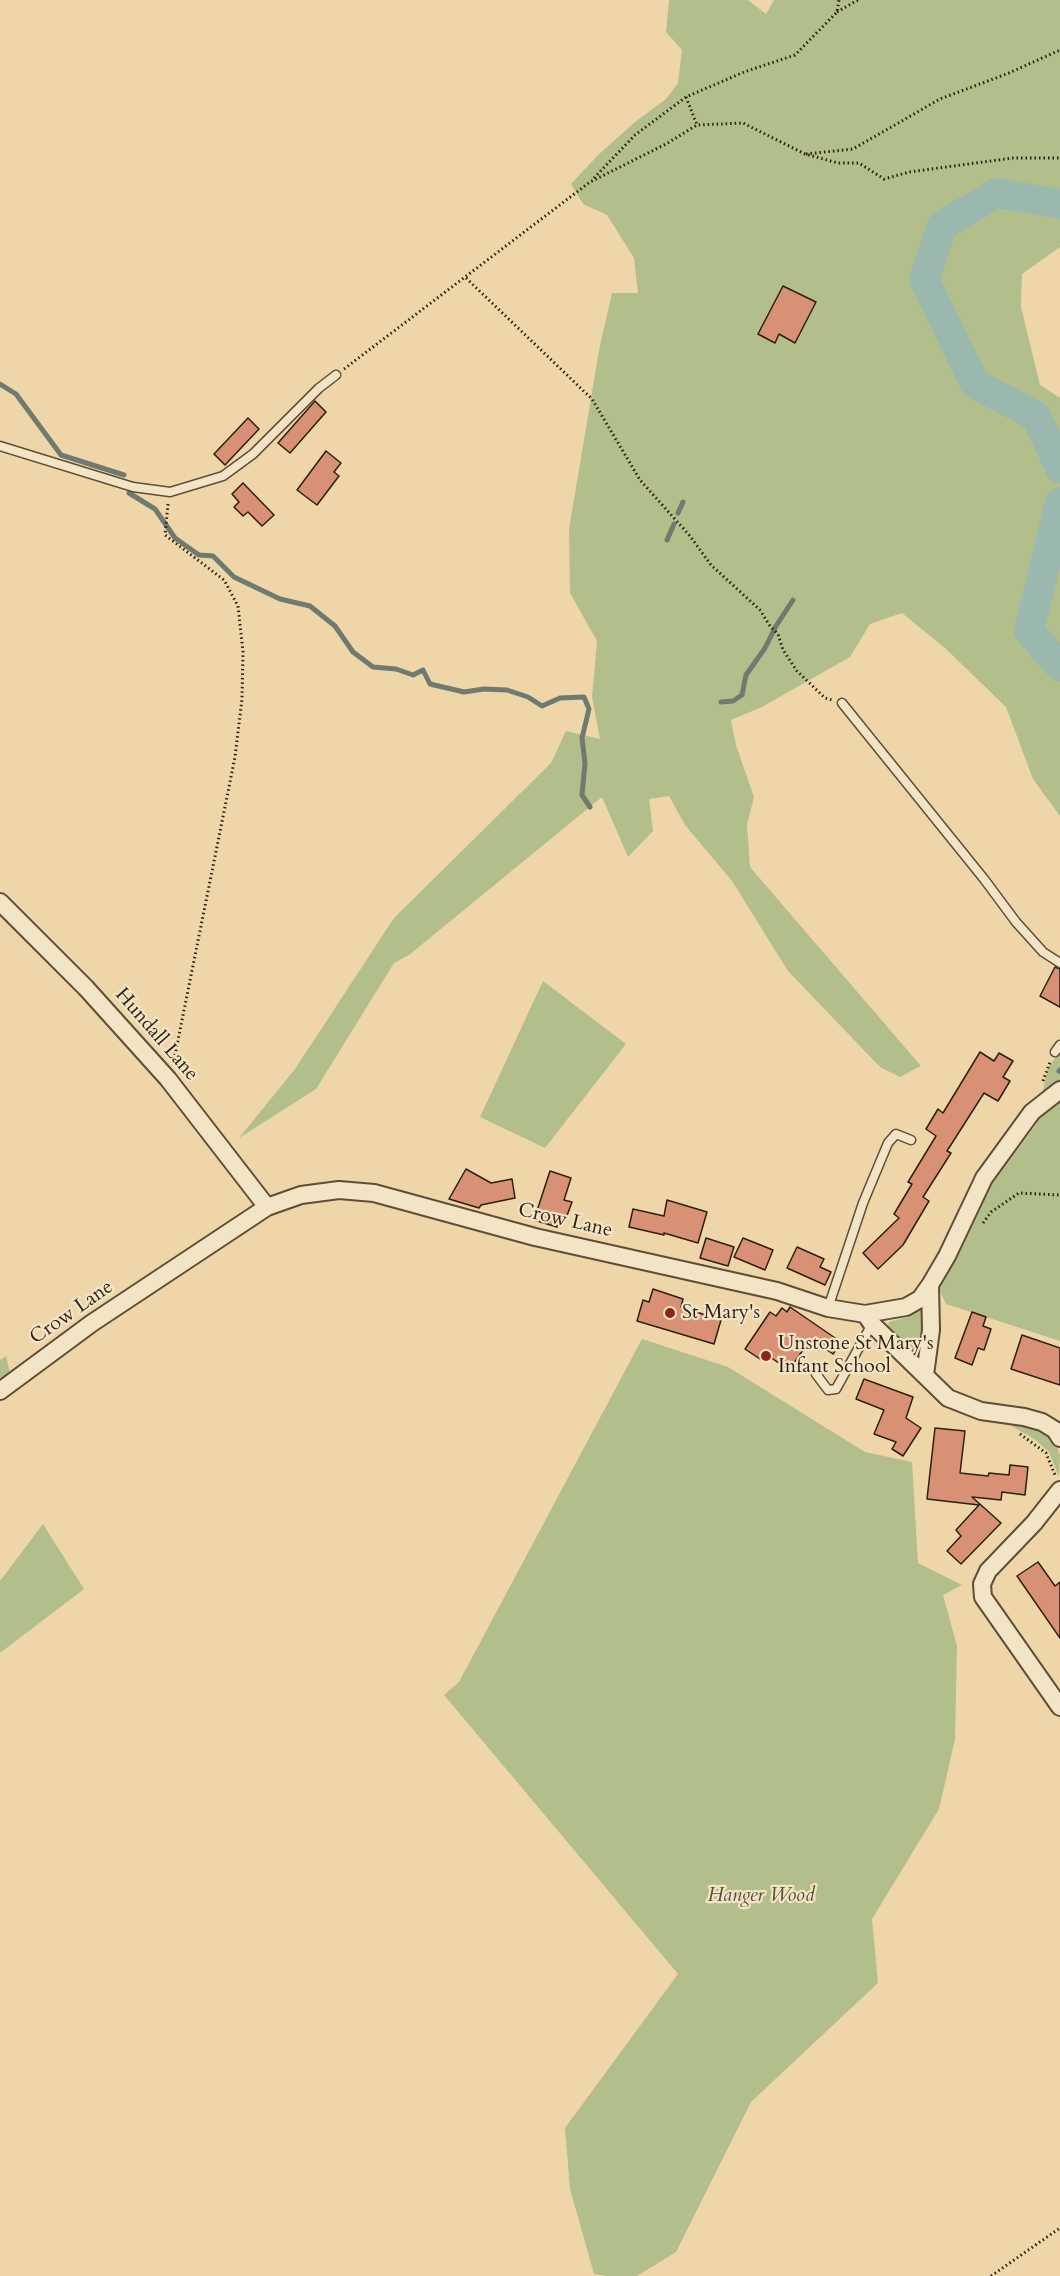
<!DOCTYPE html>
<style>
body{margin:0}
canvas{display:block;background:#eed6a8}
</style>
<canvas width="1060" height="2276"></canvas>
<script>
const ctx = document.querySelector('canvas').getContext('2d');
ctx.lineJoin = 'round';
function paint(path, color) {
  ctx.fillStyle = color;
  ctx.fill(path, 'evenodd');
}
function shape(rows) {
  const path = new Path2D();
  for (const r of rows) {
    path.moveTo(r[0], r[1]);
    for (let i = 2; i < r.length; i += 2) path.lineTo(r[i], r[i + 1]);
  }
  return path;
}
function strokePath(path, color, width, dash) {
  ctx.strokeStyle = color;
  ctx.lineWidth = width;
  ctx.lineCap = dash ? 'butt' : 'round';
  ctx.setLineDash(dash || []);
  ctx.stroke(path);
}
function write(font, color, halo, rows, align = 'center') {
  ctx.font = font + ' Cardo,serif';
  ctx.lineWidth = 4.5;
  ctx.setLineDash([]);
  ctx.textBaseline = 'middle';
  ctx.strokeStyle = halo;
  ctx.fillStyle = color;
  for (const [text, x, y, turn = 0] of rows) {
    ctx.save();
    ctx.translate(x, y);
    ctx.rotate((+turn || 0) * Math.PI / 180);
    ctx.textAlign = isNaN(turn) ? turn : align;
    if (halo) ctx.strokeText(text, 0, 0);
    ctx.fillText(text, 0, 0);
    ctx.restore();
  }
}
const green = shape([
 [669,0,748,0,766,14,774,0,1060,0,1060,247,1022,274,1021,307,1040,385,1060,398,1060,816,1033,779,1006,707,946,649,902,613,870,624,850,657,762,707,731,720,736,745,754,797,747,825,750,867,921,1066,900,1077,880,1067,788,971,732,881,685,825,669,796,649,799,653,831,628,857,602,797,409,955,394,963,316,1089,239,1138,295,1069,394,918,551,763,566,731,600,739,592,697,597,641,570,593,569,529,599,350,612,293,638,293,634,258,607,215,583,204,571,184,598,155,635,122,666,99,678,83,682,50,666,32],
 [543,981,626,1044,545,1148,480,1117],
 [1060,1052,1060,1341,946,1304,939,1289,991,1185,1036,1125,1048,1067],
 [920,1310,926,1312,921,1353,915,1353,888,1328,889,1322,908,1317],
 [642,1339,728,1367,865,1452,912,1462,918,1563,962,1585,943,1595,957,1646,955,1739,939,1809,872,1919,878,1983,751,2102,676,2252,637,2276,607,2276,594,2274,570,2189,565,2128,678,1974,444,1695,459,1682],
 [6,1356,10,1373,0,1381,0,1360],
 [1005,1422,1038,1428,1053,1437,1060,1455,1059,1477,1049,1452,1034,1439],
 [43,1524,84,1589,0,1653,0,1581]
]);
const stream = shape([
 [0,384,16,394,61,455,124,475],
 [129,493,155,509,175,538,199,555,213,556,234,577,280,599,310,606,335,626,353,652,373,667,396,669,413,675,423,670,430,684,464,692,484,689,507,690,528,697,542,706,560,698,584,697,589,709,582,738,585,763,582,795,590,807],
 [678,513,683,502],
 [667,540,674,524],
 [721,702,733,701,742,695,746,675,765,648,776,626,793,600],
 [1059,1071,1060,1070]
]);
const river = shape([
 [1060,204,996,193,942,226,924,279,975,384,1036,416,1060,468],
 [1060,502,1029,631,1060,666]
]);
const building = shape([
 [783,286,816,302,795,343,779,334,775,343,758,334,783,286],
 [315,401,326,412,290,453,278,443,315,401],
 [248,418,259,429,225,465,214,454,248,418],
 [326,451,341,463,334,472,339,476,317,505,297,490,326,451],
 [243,483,274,515,262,526,248,512,243,516,234,507,239,502,232,494,243,483],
 [1055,967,1060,969,1060,1007,1040,996,1055,967],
 [980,1052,994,1061,999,1053,1013,1061,1003,1077,1010,1081,998,1101,984,1093,947,1151,951,1153,923,1197,929,1201,903,1245,878,1269,863,1253,899,1218,894,1214,912,1184,908,1182,936,1136,926,1129,938,1109,943,1113,980,1052],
 [466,1169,491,1183,512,1179,515,1198,481,1205,479,1208,449,1199,466,1169],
 [550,1171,571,1178,564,1200,572,1202,565,1221,559,1219,557,1227,534,1220,550,1171],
 [667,1200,707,1212,698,1243,664,1233,664,1235,629,1227,633,1209,664,1216,667,1200],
 [706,1238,734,1247,728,1266,700,1258,706,1238],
 [743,1238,773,1250,765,1270,734,1257,743,1238],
 [797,1247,824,1259,820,1267,831,1272,825,1285,787,1268,797,1247],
 [653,1289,683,1299,681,1307,721,1320,714,1344,637,1321,643,1300,649,1302,653,1289],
 [790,1307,841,1342,833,1354,821,1346,818,1350,808,1343,789,1370,767,1355,763,1361,745,1349,770,1312,776,1316,782,1308,787,1312,790,1307],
 [972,1312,986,1317,983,1326,991,1329,984,1350,978,1348,972,1365,955,1358,972,1312],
 [1022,1335,1060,1348,1060,1385,1011,1369,1022,1335],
 [864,1379,913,1397,906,1418,921,1428,903,1456,892,1449,896,1442,874,1434,884,1410,856,1399,864,1379],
 [935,1428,965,1431,960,1473,988,1476,989,1473,1009,1475,1010,1465,1028,1467,1025,1495,1002,1492,1001,1500,972,1497,1001,1523,961,1564,947,1551,961,1536,956,1530,979,1505,927,1499,935,1428],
 [1038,1562,1055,1586,1060,1582,1060,1638,1017,1576,1038,1562]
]);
const path = shape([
 [837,12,858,0],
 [686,97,697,125],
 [806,154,853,149,940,99,1009,73,1060,50],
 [594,178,635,135,686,97,744,72,795,55,837,12,839,0],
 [466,278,592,399,640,480,690,536,711,565,760,610,770,626,778,634,783,650,797,671,825,698,832,700],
 [344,369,590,182,666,144,697,125,743,123,805,154,838,163,859,163,884,179,909,172,1013,158,1060,158],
 [168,504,165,535,224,580,238,606,243,652,242,699,235,757,174,1060],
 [1043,1081,1050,1062],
 [983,1223,991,1212,1019,1193,1060,1195],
 [1020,1434,1046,1453,1055,1475],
 [991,2276,1060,2228]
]);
const lane = shape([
 [0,446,133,487,170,492,223,476,253,454,319,388,336,375],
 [842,703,984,879,1016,922,1043,952,1060,963],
 [1055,1052,1060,1045],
 [828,1308,863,1203,888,1143,896,1134,911,1140],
 [816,1374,828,1390,836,1389,872,1324]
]);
const street = shape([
 [0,902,86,988,168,1079,267,1207],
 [865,1314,872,1324,948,1398,981,1411,1024,1417,1042,1422,1055,1430,1060,1438],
 [925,1375,931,1330,930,1285],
 [0,1391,92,1323,267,1207,301,1195,339,1190,374,1193,535,1237,777,1291,828,1308,865,1314,906,1307,920,1299,930,1285,947,1256,984,1178,1032,1112,1060,1090],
 [1060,1490,1034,1523,988,1571,982,1584,983,1597,1060,1707]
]);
const markers = [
 [670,1313,6,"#8f2418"],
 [766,1356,6,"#8f2418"]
];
const streetNames = [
 ["Hundall Lane",156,1035,49],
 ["Crow Lane",565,1221,13],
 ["Crow Lane",72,1313,-35]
];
const poiNames = [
 ["St Mary's",682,1313],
 ["Unstone St Mary's",778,1344],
 ["Infant School",778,1367]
];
const parkNames = [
 ["Hanger Wood",761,1896]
];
paint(green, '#b3bf8b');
strokePath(stream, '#6f7b70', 5);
strokePath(river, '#9ab8ae', 30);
paint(building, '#d99175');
strokePath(building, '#2e1f12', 1.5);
strokePath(lane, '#5e4d38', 11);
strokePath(street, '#5e4d38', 20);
strokePath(path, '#2e1f12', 3, [1.5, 3]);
strokePath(lane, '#f4e4c6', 8);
strokePath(street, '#f4e4c6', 16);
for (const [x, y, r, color] of markers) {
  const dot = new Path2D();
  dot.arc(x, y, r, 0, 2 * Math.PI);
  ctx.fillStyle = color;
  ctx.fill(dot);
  strokePath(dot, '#f4e4c6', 2);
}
write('20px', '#2e1f12', '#f4e4c6', streetNames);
write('20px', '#2e1f12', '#f4e4c6', poiNames, 'left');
write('italic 20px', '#564f36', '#f4e4c6', parkNames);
</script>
